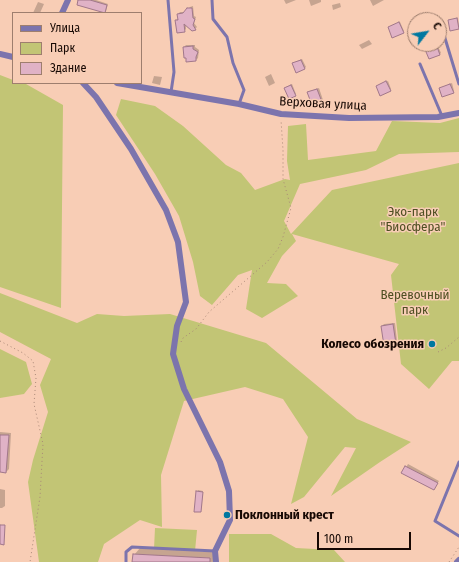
<!DOCTYPE html>
<meta charset="utf-8">
<style>
body{margin:0}
#map{position:relative;width:459px;height:562px;overflow:hidden;background:#f8cdb5;font-family:"Fira Sans Condensed",sans-serif}
canvas{display:block}
.legend{position:absolute;left:12px;top:12px;width:130px;height:72px;box-sizing:border-box;background:#f8cdb5;border:1px solid #9e7e6e;margin:0;padding:5px 7px;list-style:none;font-size:12px;color:#160803}
.legend li{display:flex;align-items:center;gap:8px;height:20px}
.legend b{width:20px;border:1px solid #9e7e6e}
.north{position:absolute;left:407px;top:12px;width:40px;height:40px;box-sizing:border-box;background:#f8cdb5;border:1px solid #9e7e6e;border-radius:50%;rotate:59deg;font-size:11px;font-weight:700;line-height:16px;text-align:center;color:#160803}
.north::after{content:'';display:block;margin:auto;width:14px;height:18px;background:#0078a0;clip-path:polygon(50% 0,100% 100%,50% 72%,0 100%)}
.scale{position:absolute;left:317px;top:532px;width:94px;height:18px;box-sizing:border-box;border:2px solid #160803;border-top:0;padding-left:5px;font-size:12px;line-height:14px;white-space:nowrap;color:#160803;-webkit-text-stroke:3px #f8cdb5;paint-order:stroke}
</style>
<div id="map">
<canvas width="459" height="562"></canvas>
<ul class="legend">
<li><b style="height:5px;background:#7c74ad"></b>Улица</li>
<li><b style="height:11px;background:#c2c575"></b>Парк</li>
<li><b style="height:11px;background:#e0b2c6"></b>Здание</li>
</ul>
<div class="north">С</div>
<div class="scale">100 m</div>
</div>
<script>
const ctx = document.querySelector('canvas').getContext('2d');
ctx.lineJoin = 'round';
function paint(path, color) {
  ctx.fillStyle = color;
  ctx.fill(path, 'evenodd');
}
function shape(rows) {
  const path = new Path2D();
  for (const r of rows) {
    path.moveTo(r[0], r[1]);
    for (let i = 2; i < r.length; i += 2) path.lineTo(r[i], r[i + 1]);
  }
  return path;
}
function strokePath(path, color, width, dash) {
  ctx.strokeStyle = color;
  ctx.lineWidth = width;
  ctx.lineCap = dash ? 'butt' : 'round';
  ctx.setLineDash(dash || []);
  ctx.stroke(path);
}
function write(font, color, halo, rows, align = 'center') {
  ctx.font = font + ' "Fira Sans Condensed",sans-serif';
  ctx.lineWidth = 3;
  ctx.setLineDash([]);
  ctx.textBaseline = 'middle';
  ctx.strokeStyle = halo;
  ctx.fillStyle = color;
  for (const [text, x, y, turn = 0] of rows) {
    ctx.save();
    ctx.translate(x, y);
    ctx.rotate((+turn || 0) * Math.PI / 180);
    ctx.textAlign = isNaN(turn) ? turn : align;
    if (halo) ctx.strokeText(text, 0, 0);
    ctx.fillText(text, 0, 0);
    ctx.restore();
  }
}
const green = shape([
 [0,75,13,80,13,83,26,84,63,105,61,308,0,287],
 [121,99,155,106,183,126,226,165,241,173,255,190,285,179,290,180,287,161,288,126,306,124,308,160,376,151,392,121,440,123,459,118,459,152,399,154,366,170,300,184,284,221,291,234,332,190,459,163,459,361,452,361,429,389,401,364,391,275,399,264,292,234,296,241,282,256,267,283,286,284,298,296,262,318,246,309,252,270,238,275,212,305,200,296,193,262,179,216,155,174,116,115],
 [0,293,77,323,97,314,124,316,170,314,266,343,357,419,411,442,380,462,331,496,356,448,345,447,304,497,291,504,308,437,283,399,245,387,184,401,161,475,162,527,140,520,104,544,98,562,39,562,28,482,33,460,48,412,40,385,51,359,0,332],
 [0,349,26,362,32,384,24,394,0,398],
 [155,528,197,530,195,551,154,549],
 [229,534,271,534,296,548,334,550,345,562,229,562]
]);
const shadow = shape([
 [79,0,96,0,108,4,106,11,104,12],
 [284,0,296,0,286,4],
 [309,0,321,0,321,2,311,6],
 [370,0,384,0,373,6],
 [38,2,44,4,40,13,33,13],
 [340,3,341,7,333,10,332,5],
 [193,6,194,16,196,17,194,23,197,27,195,29,186,24,186,29,184,31,176,20,179,18,178,14,180,12,185,12,190,7],
 [458,18,459,27,451,29,449,20],
 [400,22,404,31,403,32,389,27],
 [369,40,372,44,362,49,359,45],
 [433,44,437,44,441,53,440,54,427,46],
 [186,45,195,45,195,47,199,50,198,58,196,60,184,47],
 [302,59,306,67,305,68,295,62],
 [271,74,275,83,269,86,265,77],
 [154,76,162,77,160,85,152,83],
 [388,81,391,89,390,90,378,85],
 [452,83,454,91,453,92,440,88],
 [292,84,296,94,295,95,286,87],
 [319,88,323,100,313,104,310,91],
 [395,323,397,341,395,343,382,326,384,324],
 [0,432,11,433,9,469,6,472,0,471],
 [408,464,439,481,435,487,403,473],
 [0,489,5,490,5,506,2,508,0,508],
 [198,490,203,491,201,511,197,492],
 [140,548,213,552,213,562,133,562,134,555]
]);
const building = shape([
 [78,0,90,0,107,5,105,13,77,5,78,0],
 [187,8,192,8,193,18,195,19,193,25,196,30,192,31,184,24,185,32,177,33,175,20,178,20,177,14,183,13,187,8],
 [457,18,459,29,450,31,448,20,457,18],
 [399,22,404,33,392,38,388,27,399,22],
 [433,44,436,44,440,55,429,59,424,47,433,44],
 [193,46,193,49,198,52,196,57,196,61,186,62,186,58,184,58,183,47,193,46],
 [301,60,305,69,296,73,292,63,301,60],
 [386,81,391,91,380,96,376,86,386,81],
 [450,84,454,93,442,97,439,88,450,84],
 [291,85,296,96,289,99,284,88,291,85],
 [317,89,322,102,312,105,307,92,317,89],
 [393,324,396,344,384,346,381,326,393,324],
 [0,435,9,435,6,473,0,472,0,435],
 [405,466,438,483,434,490,401,473,405,466],
 [196,491,203,492,201,512,194,512,196,491],
 [0,525,5,525,4,545,0,544,0,525],
 [133,554,210,558,210,562,132,562,133,554]
]);
const path = shape([
 [0,341,23,353,33,361,36,378,34,404,43,444,40,497,30,562],
 [181,342,183,338,196,329,209,312,267,262,278,249,283,237,291,208,283,179,283,150,281,120],
 [438,352,446,348,459,337],
 [449,562,459,547]
]);
const lane = shape([
 [168,0,174,72,171,92],
 [212,0,213,19,227,37,233,63,244,90,239,104],
 [444,35,459,84],
 [420,64,442,116],
 [459,462,435,521,459,536],
 [126,562,126,552,132,547,215,551]
]);
const street = shape([
 [62,13,68,0],
 [0,54,13,57],
 [83,83,96,97,131,149,166,210,178,242,186,302,177,326,173,354,184,389,220,462,229,491,230,520,215,551,216,562],
 [117,83,239,104,281,114,349,118,438,117,459,113],
 [457,562,459,560]
]);
const markers = [
 [432,344,4,"#0078a0"],
 [227,515,4,"#0078a0"]
];
const streetNames = [
 ["Верховая улица",323,104,3]
];
const parkNames = [
 ["Эко-парк",413,212],
 ["\"Биосфера\"",413,227],
 ["Веревочный",415,295],
 ["парк",415,310]
];
const poiNames = [
 ["Колесо обозрения",424,344],
 ["Поклонный крест",235,515,"left"]
];
paint(green, '#c2c575');
paint(shadow, '#0003');
paint(building, '#e0b2c6');
strokePath(building, '#a1778a', 1);
strokePath(path, '#a98877', 1, [1, 3]);
strokePath(lane, '#7c74ad', 3);
strokePath(street, '#7c74ad', 6);
for (const [x, y, r, color] of markers) {
  const dot = new Path2D();
  dot.arc(x, y, r, 0, 2 * Math.PI);
  ctx.fillStyle = color;
  ctx.fill(dot);
  strokePath(dot, '#f8cdb5', 1.5);
}
write('13px', '#160803', '#f8cdb5', streetNames);
write('13px', '#4e4f22', '#f8cdb5', parkNames);
write('bold 13px', '#160803', '#f8cdb5', poiNames, 'right');
</script>
